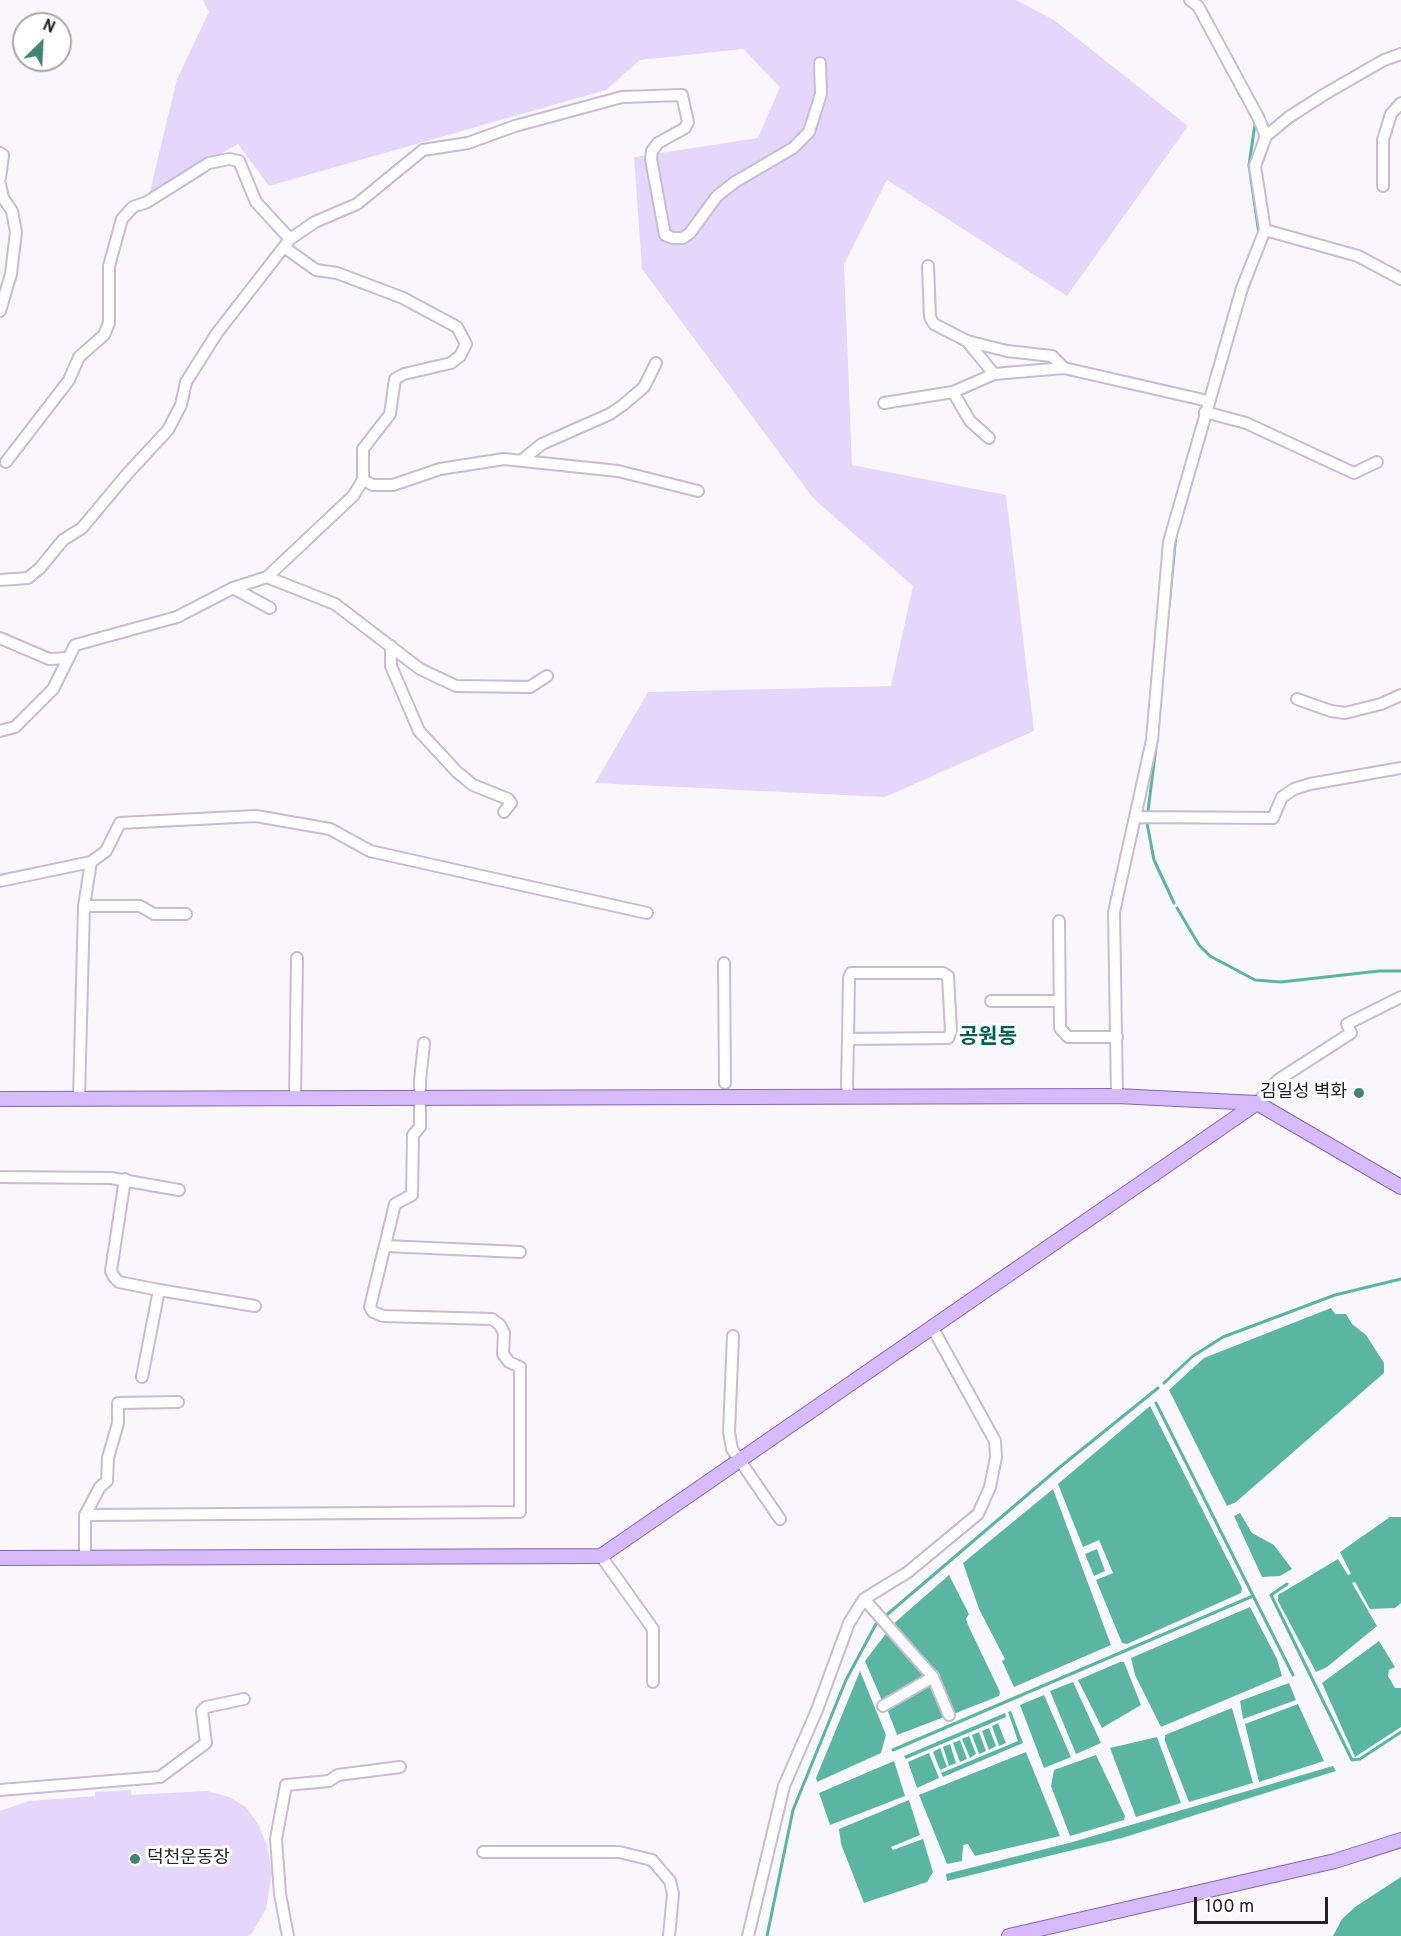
<!DOCTYPE html>
<meta charset="utf-8">
<style>
body{margin:0}
#map{position:relative;width:1401px;height:1936px;overflow:hidden;background:#f9f7fc;font-family:Overpass,sans-serif}
canvas{display:block}
.north{position:absolute;left:12px;top:12px;width:60px;height:60px;box-sizing:border-box;background:#fff;border:2px solid #a7a6a9;border-radius:50%;rotate:24deg;font-size:16px;font-weight:700;line-height:24px;text-align:center;color:#232028}
.north::after{content:'';display:block;margin:auto;width:21px;height:27px;background:#408375;clip-path:polygon(50% 0,100% 100%,50% 72%,0 100%)}
.scale{position:absolute;left:1194px;top:1897px;width:134px;height:27px;box-sizing:border-box;border:3px solid #232028;border-top:0;padding-left:8px;font-size:18px;line-height:21px;white-space:nowrap;color:#232028;-webkit-text-stroke:4px #fff;paint-order:stroke}
</style>
<div id="map">
<canvas width="1401" height="1936"></canvas>
<div class="north">N</div>
<div class="scale">100 m</div>
</div>
<script>
const ctx = document.querySelector('canvas').getContext('2d');
ctx.lineJoin = 'round';
function paint(path, color) {
  ctx.fillStyle = color;
  ctx.fill(path, 'evenodd');
}
function shape(rows) {
  const path = new Path2D();
  for (const r of rows) {
    path.moveTo(r[0], r[1]);
    for (let i = 2; i < r.length; i += 2) path.lineTo(r[i], r[i + 1]);
  }
  return path;
}
function strokePath(path, color, width, dash) {
  ctx.strokeStyle = color;
  ctx.lineWidth = width;
  ctx.lineCap = dash ? 'butt' : 'round';
  ctx.setLineDash(dash || []);
  ctx.stroke(path);
}
function write(font, color, halo, rows, align = 'center') {
  ctx.font = font + ' Overpass,"Noto Sans KR",sans-serif';
  ctx.lineWidth = 6;
  ctx.setLineDash([]);
  ctx.textBaseline = 'middle';
  ctx.strokeStyle = halo;
  ctx.fillStyle = color;
  for (const [text, x, y, turn = 0] of rows) {
    ctx.save();
    ctx.translate(x, y);
    ctx.rotate((+turn || 0) * Math.PI / 180);
    ctx.textAlign = isNaN(turn) ? turn : align;
    if (halo) ctx.strokeText(text, 0, 0);
    ctx.fillText(text, 0, 0);
    ctx.restore();
  }
}
const green = shape([
 [203,0,1016,0,1054,20,1188,126,1067,296,887,180,844,264,852,465,1006,495,1034,731,885,797,595,783,648,692,891,686,913,586,813,498,642,269,634,157,758,138,780,87,743,49,640,60,606,90,269,186,238,144,149,195,177,79,209,12],
 [131,1790,131,1795,207,1791,229,1797,246,1807,258,1824,267,1845,272,1873,266,1909,252,1933,248,1936,0,1936,0,1811,29,1801,95,1796,95,1792]
]);
const water = shape([
 [1331,1308,1335,1314,1346,1314,1352,1324,1366,1335,1384,1363,1384,1373,1236,1502,1227,1506,1169,1390,1204,1358],
 [1150,1406,1242,1588,1241,1593,1127,1644,1122,1643,1096,1580,1113,1573,1099,1540,1083,1547,1058,1484],
 [1053,1489,1111,1645,1014,1687,1002,1661,1005,1659,979,1609,963,1563],
 [1240,1513,1252,1533,1274,1545,1292,1569,1280,1576,1262,1577,1234,1516],
 [1390,1517,1401,1517,1401,1603,1395,1608,1370,1609,1355,1582,1352,1583,1377,1626,1327,1667,1316,1672,1278,1601,1278,1595,1338,1559,1348,1575,1351,1574,1340,1552],
 [1097,1549,1105,1571,1094,1576,1085,1554],
 [949,1575,969,1614,966,1619,968,1625,1000,1692,999,1696,951,1715,938,1684,940,1675,937,1670,928,1669,891,1626],
 [1250,1607,1277,1659,1282,1676,1161,1727,1135,1675,1131,1658],
 [887,1632,925,1673,924,1677,883,1703,865,1661],
 [1379,1641,1395,1667,1389,1670,1388,1676,1395,1688,1401,1688,1401,1727,1355,1757,1322,1683],
 [1120,1662,1124,1662,1141,1705,1102,1728,1078,1680],
 [860,1671,886,1735,881,1753,817,1782,816,1778],
 [1073,1682,1101,1743,1076,1754,1050,1691],
 [1289,1683,1296,1700,1243,1719,1240,1701],
 [928,1684,934,1687,947,1716,897,1735,886,1706],
 [1044,1695,1071,1757,1044,1768,1020,1705],
 [1298,1704,1324,1761,1259,1782,1245,1724],
 [1232,1708,1253,1783,1189,1802,1165,1741,1165,1735],
 [1011,1711,1023,1743,943,1777,941,1773,1018,1741,1008,1712],
 [1005,1713,1006,1717,906,1759,904,1756],
 [998,1723,1006,1743,999,1746,992,1726],
 [989,1728,996,1746,989,1750,982,1731],
 [979,1732,986,1751,979,1754,972,1735],
 [969,1736,976,1754,970,1758,962,1739],
 [1157,1737,1181,1803,1136,1817,1110,1748],
 [960,1740,967,1759,960,1762,953,1743],
 [950,1744,956,1763,949,1766,943,1747],
 [940,1748,947,1767,940,1770,933,1752],
 [1026,1752,1060,1836,975,1856,968,1844,963,1845,962,1861,947,1864,919,1795],
 [929,1753,939,1778,917,1788,908,1762],
 [1096,1755,1125,1816,1124,1820,1070,1836,1051,1786,1054,1770],
 [894,1761,905,1796,830,1825,819,1793],
 [1333,1766,1336,1771,1122,1838,947,1881,946,1874,1069,1843],
 [909,1800,920,1835,891,1847,893,1850,923,1839,933,1872,927,1882,864,1903,841,1844,839,1829],
 [1401,1877,1401,1936,1333,1936,1342,1919,1355,1907]
]);
const stream = shape([
 [1255,124,1249,165,1259,234],
 [1245,296,1250,282],
 [1169,607,1176,533],
 [1148,811,1157,739],
 [1147,823,1154,860,1174,903],
 [1177,908,1199,945,1210,956,1255,980,1281,982,1379,971,1401,971],
 [1164,1383,1193,1356,1223,1337,1335,1295,1401,1279],
 [1156,1403,1293,1675],
 [1287,1584,1271,1595,1352,1760,1360,1759,1401,1732],
 [893,1750,1253,1596],
 [767,1936,793,1810,846,1680,876,1624,1060,1467,1158,1388]
]);
const minor = shape([
 [1266,136,1289,117,1325,94,1384,60,1401,54],
 [0,153,3,155,0,178],
 [0,184,3,198,12,211,16,232,11,274,0,311],
 [1383,186,1383,140,1391,114,1401,103],
 [1265,230,1358,256,1401,279],
 [284,247,316,270,337,273,403,298,457,327,466,344,460,356,451,363,404,374,395,379,390,414,363,449,363,480],
 [928,266,930,317,934,324,967,341,994,374],
 [967,341,1007,351,1052,356,1064,368],
 [953,392,970,421,989,438],
 [884,403,953,392,994,374,1064,368,1208,401],
 [1205,412,1246,423,1354,473,1377,462],
 [521,461,542,444,610,414,623,405,644,387,656,363],
 [6,462,69,380,79,357,104,335,109,323,109,266,122,219,133,207,147,202,209,163,229,159,239,161,256,202,290,239],
 [267,577,335,604,420,669,456,686,530,687,547,676],
 [0,580,28,578,40,568,63,540,82,528,128,473,168,430,181,405,186,382,217,333,290,239,315,222,357,204,423,150,468,143,515,126,622,97,682,95,688,122,685,128,658,143,652,151,651,159,665,235,673,238,683,238,690,233,717,196,735,182,793,148,809,132,821,94,820,63],
 [233,588,270,608],
 [0,638,49,659,69,658],
 [391,646,391,666,419,731,457,772,473,785,508,799,511,803,504,812],
 [1297,699,1331,711,1345,713,1381,704,1401,695],
 [0,731,15,727,53,689,75,645,177,617,233,588,267,577,353,496,363,480,373,485,393,485,440,469,504,459,618,471,698,491],
 [1136,817,1273,818,1282,797,1294,789,1310,784,1401,768],
 [0,881,91,862,106,851,120,823,256,816,330,829,370,851,647,913],
 [84,906,140,906,154,914,186,914],
 [1059,921,1060,1028,1068,1037,1117,1037],
 [724,963,725,1083],
 [991,1001,1058,1001],
 [1117,1096,1114,912,1152,740,1169,542,1242,288,1265,230,1255,166,1266,136,1258,117,1198,6,1190,0],
 [848,1097,847,1084,848,1039,849,978,851,973,943,973,948,976,951,1031,948,1038,848,1039],
 [79,1098,84,906,91,862],
 [295,1098,297,958],
 [1257,1103,1278,1080,1351,1033,1347,1024,1401,997],
 [0,1177,111,1178,179,1190],
 [125,1179,111,1271,114,1277,119,1282,159,1290,255,1306],
 [385,1246,520,1252],
 [733,1336,729,1432,732,1449,780,1519],
 [142,1377,159,1290],
 [85,1515,520,1512,520,1367,509,1362,503,1354,504,1333,500,1325,492,1319,383,1316,373,1312,370,1307,395,1204,412,1195,413,1135,420,1127,420,1080,424,1043],
 [601,1556,653,1629,653,1682],
 [85,1557,85,1515,100,1487,107,1481,108,1458,118,1423,118,1403,178,1402],
 [864,1599,933,1677,949,1715],
 [883,1706,933,1677],
 [0,1790,160,1777,206,1743,202,1711,206,1707,244,1699],
 [483,1852,619,1852,652,1860,670,1881,673,1894,669,1936],
 [288,1936,280,1894,276,1839,286,1785,329,1781,338,1775,400,1767],
 [748,1936,784,1786,817,1710,849,1623,864,1599,908,1572,978,1514,990,1487,996,1457,995,1441,932,1327]
]);
const major = shape([
 [0,1099,1117,1096,1257,1103,1401,1187],
 [0,1558,601,1556,1257,1103],
 [1009,1936,1335,1861,1401,1840]
]);
const markers = [
 [1359,1093,6,"#408375"],
 [135,1859,6,"#408375"]
];
const poiNames = [
 ["김일성 벽화",1347,1093],
 ["덕천운동장",147,1859,"left"]
];
const quarterNames = [
 ["공원동",988,1039]
];
paint(green, '#e5d7fc');
paint(water, '#5ab6a3');
strokePath(stream, '#5ab6a3', 3);
strokePath(minor, '#c6bcd4', 14);
strokePath(major, '#8666ae', 16);
strokePath(minor, '#fff', 10);
strokePath(major, '#d6bafa', 14);
for (const [x, y, r, color] of markers) {
  const dot = new Path2D();
  dot.arc(x, y, r, 0, 2 * Math.PI);
  ctx.fillStyle = color;
  ctx.fill(dot);
  strokePath(dot, '#fff', 2);
}
write('18px', '#232028', '#fff', poiNames, 'right');
write('bold 21px', '#026053', '#fff', quarterNames);
</script>
